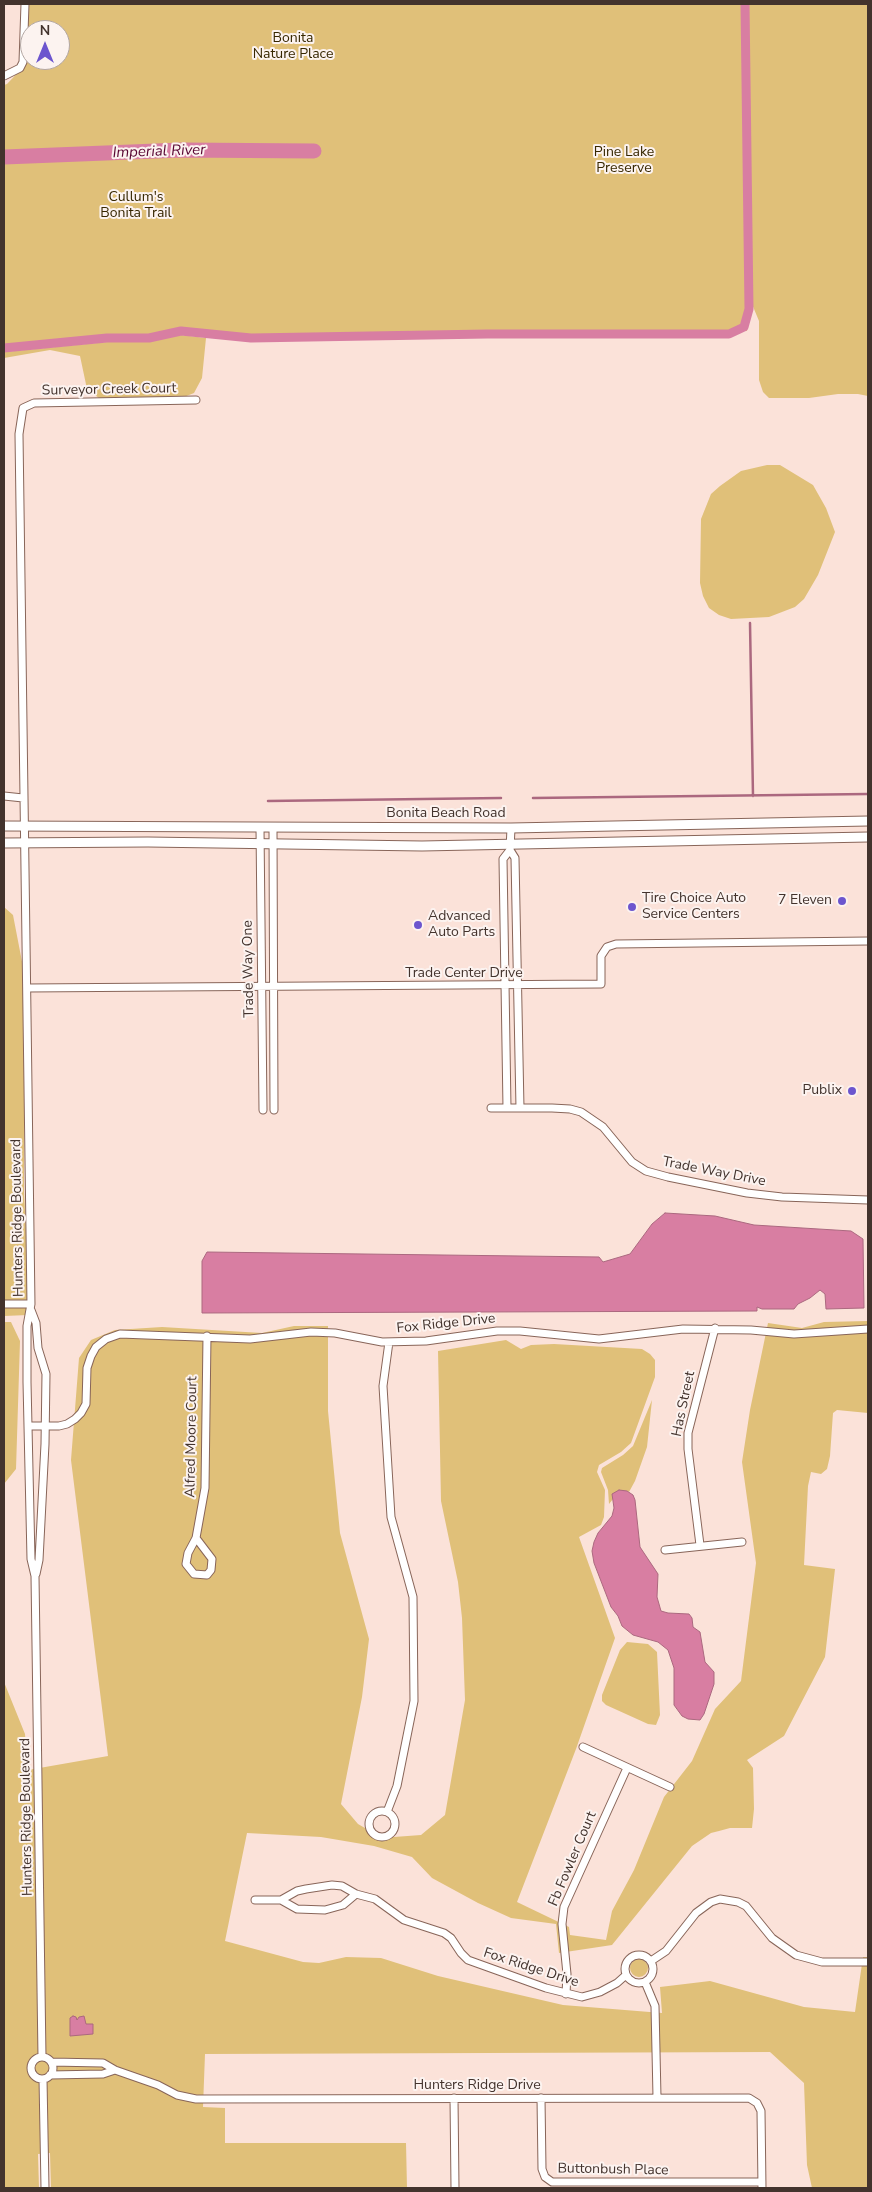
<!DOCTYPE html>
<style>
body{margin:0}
#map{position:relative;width:872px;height:2192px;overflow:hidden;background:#fbe2d9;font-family:"Nunito Sans",sans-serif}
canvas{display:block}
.frame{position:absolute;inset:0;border:5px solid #43332d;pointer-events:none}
.north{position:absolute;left:20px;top:20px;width:50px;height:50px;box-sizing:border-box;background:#fcf3f0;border:1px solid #b2a6a2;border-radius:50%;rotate:0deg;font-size:14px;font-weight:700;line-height:20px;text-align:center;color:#43332d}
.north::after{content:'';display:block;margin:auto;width:18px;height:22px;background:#6c55ce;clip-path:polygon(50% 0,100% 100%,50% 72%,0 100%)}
</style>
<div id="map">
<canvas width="872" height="2192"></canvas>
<div class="frame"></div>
<div class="north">N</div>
</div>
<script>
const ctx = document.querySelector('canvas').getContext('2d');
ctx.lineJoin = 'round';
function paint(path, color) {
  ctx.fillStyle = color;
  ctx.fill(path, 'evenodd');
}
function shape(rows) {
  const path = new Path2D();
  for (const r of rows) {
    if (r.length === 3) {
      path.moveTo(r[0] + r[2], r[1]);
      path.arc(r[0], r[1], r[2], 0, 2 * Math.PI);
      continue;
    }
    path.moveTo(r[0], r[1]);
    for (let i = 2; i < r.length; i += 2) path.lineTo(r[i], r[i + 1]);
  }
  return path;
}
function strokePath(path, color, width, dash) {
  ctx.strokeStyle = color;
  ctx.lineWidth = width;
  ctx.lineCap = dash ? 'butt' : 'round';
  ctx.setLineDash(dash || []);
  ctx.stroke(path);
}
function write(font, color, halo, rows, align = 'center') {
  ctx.font = font + ' "Nunito Sans",sans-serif';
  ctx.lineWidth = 4;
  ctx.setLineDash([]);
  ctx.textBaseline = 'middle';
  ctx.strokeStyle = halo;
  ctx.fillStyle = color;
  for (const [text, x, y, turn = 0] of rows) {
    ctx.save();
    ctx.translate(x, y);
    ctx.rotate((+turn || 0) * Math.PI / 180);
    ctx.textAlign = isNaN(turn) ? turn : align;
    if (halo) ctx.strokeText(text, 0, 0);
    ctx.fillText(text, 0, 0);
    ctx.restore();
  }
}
const green = shape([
 [28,4,868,4,868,396,858,394,838,394,809,398,769,398,763,392,759,380,759,321,747,292,747,331,248,337,181,331,149,338,107,338,4,348,4,85,7,84,28,62],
 [30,30,60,30,60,60,30,60],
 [181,335,206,338,202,378,194,393,169,403,108,405,87,389,80,356,50,350,4,358,4,352,107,342,149,342],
 [767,465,780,465,813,485,826,508,835,532,818,575,804,599,795,607,769,617,731,619,719,615,709,608,703,596,700,583,701,519,711,494,720,486,741,471],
 [4,907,13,915,24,972,24,1192,29,1288,28,1315,4,1316],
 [868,1321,868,1413,837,1410,833,1413,830,1456,827,1469,821,1474,811,1472,808,1486,804,1565,835,1569,825,1657,784,1736,747,1760,753,1768,754,1809,752,1828,730,1828,719,1831,711,1833,692,1846,612,1945,559,1953,556,1924,511,1918,478,1903,432,1878,412,1857,374,1846,321,1837,247,1833,225,1941,303,1962,319,1963,346,1957,381,1958,438,1976,563,2005,662,2013,660,1987,710,1981,804,2007,855,2012,863,1957,868,1957,868,2188,812,2188,807,2165,804,2083,770,2052,205,2054,203,2107,225,2108,225,2143,406,2143,407,2188,51,2188,50,2153,38,2154,39,2188,4,2188,4,1682,25,1734,28,1770,108,1756,71,1460,79,1358,91,1340,115,1330,162,1327,262,1333,294,1326,328,1326,328,1411,340,1533,369,1639,362,1697,341,1804,358,1824,377,1835,394,1837,421,1835,445,1815,465,1700,462,1618,458,1582,441,1501,438,1351,506,1340,521,1349,531,1345,554,1344,642,1349,650,1354,655,1360,655,1377,631,1443,621,1452,599,1465,597,1472,605,1490,604,1517,601,1525,579,1537,615,1638,576,1749,517,1902,569,1927,570,1935,606,1940,612,1911,634,1870,664,1797,692,1761,715,1709,741,1681,756,1563,742,1462,750,1410,768,1323,802,1328,824,1322],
 [4,1322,11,1322,20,1341,16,1469,4,1484],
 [652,1400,647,1447,635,1481,629,1492,627,1491,613,1499,609,1504,608,1490,601,1472,602,1468,623,1455,633,1446],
 [627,1642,648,1644,657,1652,660,1715,656,1725,648,1724,606,1705,602,1701,602,1695,620,1650],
 [639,1968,9]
]);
const water = shape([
 [665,1213,715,1216,754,1225,851,1231,863,1239,864,1308,826,1309,825,1294,820,1290,810,1298,798,1304,794,1309,762,1309,757,1307,757,1311,202,1313,202,1261,207,1252,599,1257,603,1262,630,1254,652,1224,665,1213],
 [619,1490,627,1491,633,1495,635,1500,640,1547,658,1574,657,1597,661,1611,668,1613,689,1614,692,1618,693,1627,700,1632,705,1662,714,1672,714,1684,704,1714,700,1720,688,1719,682,1716,674,1705,674,1668,668,1650,658,1642,633,1635,622,1626,618,1616,611,1607,594,1563,592,1551,594,1542,598,1533,612,1516,614,1508,612,1494,619,1490],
 [73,2016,76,2017,77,2020,79,2017,84,2016,86,2024,93,2024,93,2034,70,2036,70,2018,73,2016]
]);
const stream = shape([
 [750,623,753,796],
 [533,798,868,794],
 [268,801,501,798]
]);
const canal = shape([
 [4,348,107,338,149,338,181,331,251,338,487,334,729,334,744,327,749,309,745,4]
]);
const river = shape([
 [4,157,182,150,314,151]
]);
const minor = shape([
 [4,76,20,68,23,62,25,4],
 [4,796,23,798],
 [260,828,263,1110],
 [273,828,274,1110],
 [511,828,510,850,515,858,520,1108],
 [27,988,601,984,601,956,607,947,616,944,868,941],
 [491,1108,552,1108,570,1109,581,1112,603,1127,632,1162,646,1171,668,1177,747,1193,782,1197,868,1200],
 [507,1108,503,859,510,850],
 [4,1304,31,1304],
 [31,1310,36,1323,38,1348,46,1374,45,1444,39,1560,36,1574],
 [28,1426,59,1426,67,1424,75,1419,81,1413,86,1404,87,1368,91,1356,96,1347,106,1339,120,1334,250,1339,311,1332,335,1333,382,1342,426,1341,497,1331,520,1331,599,1339,683,1329,751,1330,794,1334,868,1329],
 [196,1538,205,1488,207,1336],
 [196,1538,212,1559,211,1570,207,1575,194,1574,186,1564,188,1553,196,1538],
 [700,1545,688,1449,688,1433,715,1328],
 [665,1550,742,1542],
 [583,1747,670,1787],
 [382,1824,13],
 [387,1812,397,1786,414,1701,413,1597,391,1517,383,1386,389,1342],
 [255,1900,281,1900,297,1891,306,1889,332,1885,342,1886,356,1894,375,1899,404,1920,444,1933,451,1938,461,1953,468,1960,546,1988,582,1997,600,1992,617,1983,626,1975],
 [281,1900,297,1909,325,1910,343,1905,356,1894],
 [639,1969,14],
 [651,1961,666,1951,696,1913,711,1902,720,1899,738,1902,746,1906,772,1938,796,1955,822,1962,868,1962],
 [645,1982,655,2006,657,2097],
 [566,1994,567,1974,562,1924,564,1907,627,1768],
 [42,2057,35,1576,31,1559,27,1382,27,1326,31,1304,19,434,23,408,34,403,196,400],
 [42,2068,11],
 [51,2062,103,2063,115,2070,158,2085,177,2095,196,2099,749,2098,757,2103,761,2111,762,2188],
 [50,2075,103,2074,115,2070],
 [43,2079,45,2188],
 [454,2098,455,2188],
 [541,2098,542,2169,545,2177,552,2182,762,2182]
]);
const tertiary = shape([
 [4,826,511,828,868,821],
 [4,843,148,842,422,846,868,837]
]);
const markers = [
 [842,901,5,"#6c55ce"],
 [632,907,5,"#6c55ce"],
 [418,925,5,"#6c55ce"],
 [852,1091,5,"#6c55ce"]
];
const parkNames = [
 ["Bonita",293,39],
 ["Nature Place",293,55],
 ["Pine Lake",624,153],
 ["Preserve",624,169],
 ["Cullum's",136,198],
 ["Bonita Trail",136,214]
];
const streetNames = [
 ["Surveyor Creek Court",109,390,-1],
 ["Bonita Beach Road",446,814],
 ["Trade Way One",249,969,-91],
 ["Trade Center Drive",464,974],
 ["Trade Way Drive",714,1172,11],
 ["Hunters Ridge Boulevard",18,1218,-91],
 ["Fox Ridge Drive",446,1324,-6],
 ["Has Street",684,1404,-78],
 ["Alfred Moore Court",192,1437,-89],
 ["Hunters Ridge Boulevard",27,1817,-91],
 ["Fb Fowler Court",573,1859,-67],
 ["Fox Ridge Drive",531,1968,18],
 ["Hunters Ridge Drive",477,2086],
 ["Buttonbush Place",613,2170,1]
];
const poiNames = [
 ["Tire Choice Auto",642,899],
 ["Service Centers",642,915],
 ["7 Eleven",832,901,"right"],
 ["Advanced",428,917],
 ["Auto Parts",428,933],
 ["Publix",842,1091,"right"]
];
const waterNames = [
 ["Imperial River",159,152,-2]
];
paint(green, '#e0c079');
paint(water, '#d87ea2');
strokePath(water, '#ab687f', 1);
strokePath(stream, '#ab687f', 2.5);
strokePath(canal, '#d87ea2', 9);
strokePath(river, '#d87ea2', 15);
strokePath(minor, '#886559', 9);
strokePath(tertiary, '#886559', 11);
strokePath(minor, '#fff', 7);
strokePath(tertiary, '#fff', 9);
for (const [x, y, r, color] of markers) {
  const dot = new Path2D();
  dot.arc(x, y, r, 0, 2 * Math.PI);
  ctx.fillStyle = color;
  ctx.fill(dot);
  strokePath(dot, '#fcf3f0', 2);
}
write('14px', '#372700', '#fcf3f0', parkNames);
write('14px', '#43332d', '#fcf3f0', streetNames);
write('14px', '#43332d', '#fcf3f0', poiNames, 'left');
write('italic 15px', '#580532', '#fcf3f0', waterNames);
</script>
